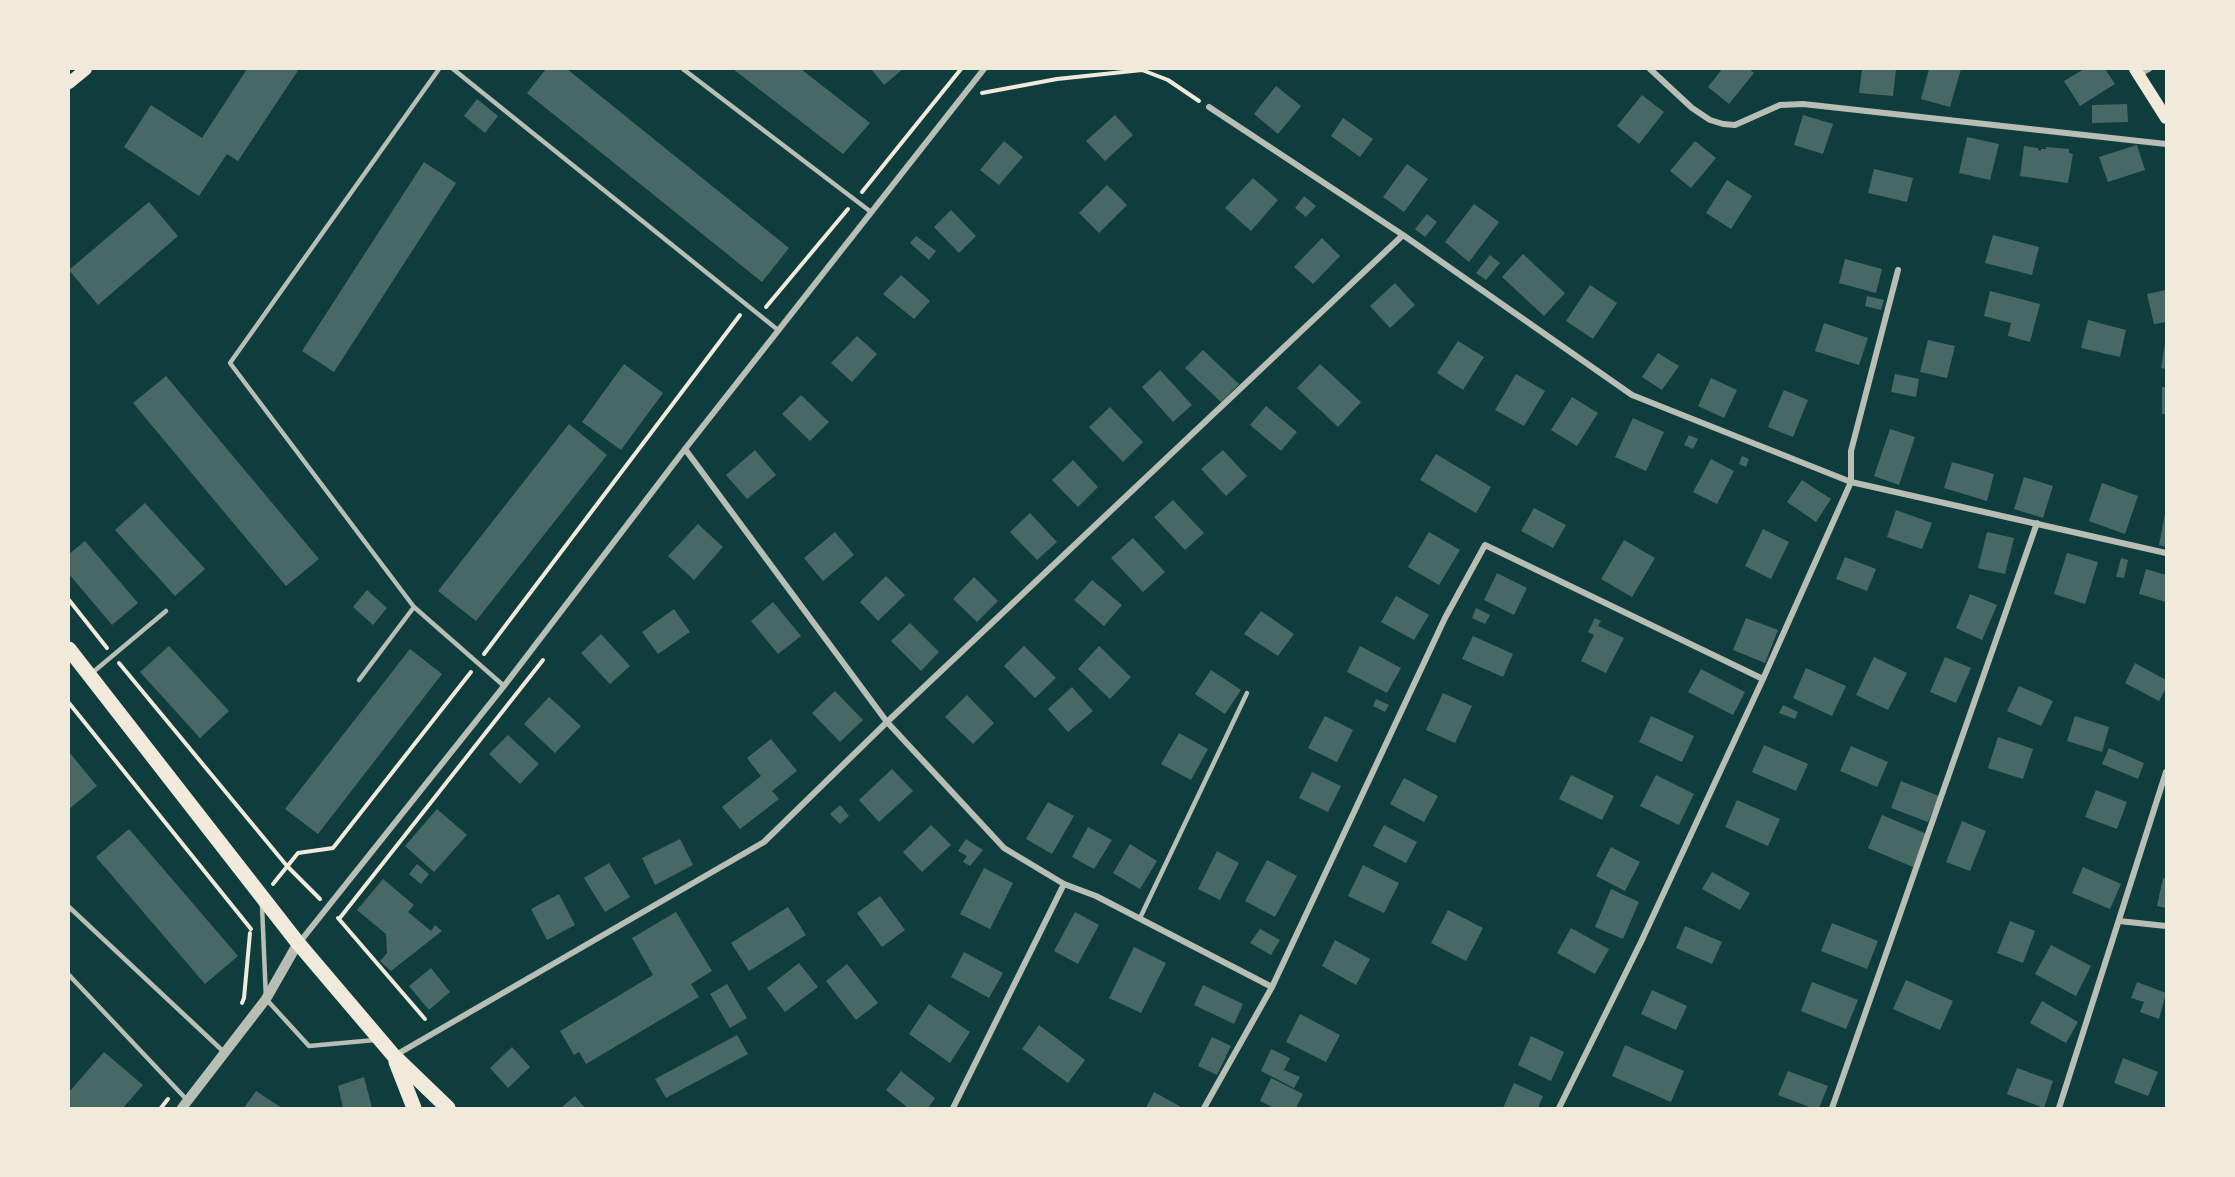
<!DOCTYPE html>
<style>
body{margin:0}
#map{position:relative;width:2235px;height:1177px;overflow:hidden;background:#0f3d3e;font-family:"Noto Sans",sans-serif}
canvas{display:block}
.frame{position:absolute;inset:0;border:70px solid #f1e9da;pointer-events:none}
</style>
<div id="map">
<canvas width="2235" height="1177"></canvas>
<div class="frame"></div>
</div>
<script>
const ctx = document.querySelector('canvas').getContext('2d');
ctx.lineJoin = 'round';
function paint(path, color) {
  ctx.fillStyle = color;
  ctx.fill(path, 'evenodd');
}
function shape(rows) {
  const path = new Path2D();
  for (const r of rows) {
    path.moveTo(r[0], r[1]);
    for (let i = 2; i < r.length; i += 2) path.lineTo(r[i], r[i + 1]);
  }
  return path;
}
function strokePath(path, color, width, dash) {
  ctx.strokeStyle = color;
  ctx.lineWidth = width;
  ctx.lineCap = dash ? 'butt' : 'round';
  ctx.setLineDash(dash || []);
  ctx.stroke(path);
}
const building = shape([
 [247,69,299,69,238,161,227,154,199,196,124,147,151,105,202,138],
 [546,69,567,69,789,248,762,282,527,93],
 [733,69,801,69,870,123,843,154],
 [871,69,903,69,884,85],
 [1722,69,1749,69,1754,73,1729,104,1708,87],
 [1862,69,1896,69,1893,96,1859,93],
 [1929,69,1961,69,1950,107,1921,99],
 [2084,69,2105,69,2115,84,2080,106,2064,81],
 [1276,86,1301,106,1278,134,1254,114],
 [1642,95,1664,112,1639,144,1617,126],
 [477,99,498,116,485,133,464,116],
 [2127,104,2128,122,2092,123,2092,105],
 [1115,115,1133,135,1105,161,1086,141],
 [1803,115,1833,124,1823,154,1794,145],
 [1343,118,1373,139,1360,157,1331,136],
 [1967,137,1999,144,1990,180,1959,173],
 [1004,141,1023,157,999,185,980,170],
 [1695,141,1716,158,1691,188,1670,171],
 [2137,145,2145,170,2108,182,2099,157],
 [2024,146,2038,148,2038,150,2041,151,2041,149,2046,149,2046,147,2069,149,2069,153,2073,154,2068,183,2020,176],
 [424,162,456,183,334,372,302,351],
 [1407,164,1428,179,1404,212,1383,197],
 [1874,169,1913,178,1907,202,1868,193],
 [1253,178,1278,200,1251,231,1225,208],
 [1727,180,1752,196,1731,229,1706,213],
 [1107,185,1127,205,1099,233,1079,213],
 [1304,196,1316,206,1306,217,1295,208],
 [149,202,178,236,98,305,69,270],
 [1474,204,1499,222,1469,262,1445,242],
 [951,210,976,236,959,253,934,227],
 [1427,214,1437,222,1425,237,1415,229],
 [1993,235,2039,247,2032,275,1985,263],
 [916,236,936,251,929,260,910,243],
 [1322,238,1340,256,1313,284,1294,267],
 [1523,254,1565,293,1544,316,1502,277],
 [1490,255,1500,263,1486,280,1476,273],
 [1845,259,1882,269,1876,293,1839,283],
 [901,275,930,301,914,319,883,294],
 [1395,283,1415,305,1390,328,1370,306],
 [1590,285,1617,303,1593,339,1566,321],
 [2166,290,2166,322,2154,324,2147,294],
 [1990,291,2040,304,2030,342,2008,336,2011,323,1984,316],
 [1867,296,1884,300,1881,310,1865,306],
 [2088,320,2126,330,2120,357,2081,348],
 [1824,323,1868,338,1859,365,1815,351],
 [857,336,877,354,852,382,831,363],
 [1928,340,1955,346,1947,378,1920,372],
 [1458,341,1484,357,1463,390,1437,373],
 [2165,343,2166,344,2166,369,2161,368],
 [1203,350,1239,384,1221,402,1185,368],
 [1658,353,1679,366,1662,390,1642,377],
 [624,364,663,393,621,450,582,422],
 [1320,364,1361,402,1338,427,1297,388],
 [1160,370,1192,405,1173,422,1142,387],
 [1516,374,1545,391,1524,426,1495,410],
 [1895,374,1919,379,1916,397,1891,392],
 [166,376,319,559,286,586,133,403],
 [1711,378,1737,390,1724,418,1698,406],
 [2162,387,2166,387,2166,414,2162,414],
 [1784,390,1808,400,1793,437,1768,427],
 [801,395,829,422,810,441,782,414],
 [1572,397,1598,413,1577,446,1551,430],
 [1266,406,1297,432,1281,451,1250,425],
 [1110,407,1143,442,1123,462,1089,427],
 [1633,418,1664,432,1646,471,1615,457],
 [569,424,607,455,476,621,438,591],
 [1890,429,1915,437,1899,485,1874,476],
 [1689,435,1698,439,1693,449,1684,445],
 [755,450,776,475,747,499,726,475],
 [1223,450,1247,476,1226,496,1201,469],
 [1436,454,1491,487,1476,513,1420,480],
 [1742,456,1749,459,1746,467,1739,464],
 [1711,459,1734,471,1717,504,1693,492],
 [1073,460,1098,487,1078,507,1052,480],
 [1952,462,1994,474,1987,501,1944,488],
 [2024,477,2053,486,2043,518,2014,509],
 [1802,480,1831,499,1816,522,1787,502],
 [2102,483,2138,496,2125,534,2089,521],
 [1173,500,1204,533,1185,550,1154,517],
 [145,503,205,569,175,596,115,530],
 [1534,508,1566,525,1553,548,1521,531],
 [1896,510,1932,523,1922,549,1887,537],
 [1030,513,1057,542,1037,560,1010,532],
 [2165,514,2166,514,2166,547,2159,545],
 [698,524,723,547,694,580,668,556],
 [1763,529,1789,542,1771,579,1745,566],
 [835,532,854,555,823,581,804,558],
 [1429,532,1460,550,1439,585,1408,567],
 [1987,532,2014,538,2005,574,1978,568],
 [1133,538,1165,572,1143,592,1111,558],
 [1624,540,1655,558,1632,597,1601,579],
 [85,541,138,603,112,625,69,574,69,554],
 [2067,553,2098,562,2085,604,2054,594],
 [1845,557,1876,569,1867,591,1836,579],
 [2121,558,2128,560,2124,578,2116,577],
 [2146,569,2166,575,2166,602,2139,594],
 [1497,573,1527,588,1514,615,1484,600],
 [886,576,905,595,878,621,860,602],
 [974,577,998,601,977,622,953,599],
 [1092,580,1122,605,1104,626,1074,600],
 [367,590,387,608,373,625,353,607],
 [1970,594,1997,605,1982,640,1956,628],
 [1396,596,1429,615,1414,640,1381,622],
 [773,602,801,636,778,654,751,621],
 [1476,608,1490,615,1485,624,1472,618],
 [674,609,690,632,658,654,642,632],
 [1261,611,1294,634,1278,656,1244,634],
 [1595,618,1601,621,1598,626,1624,638,1606,673,1581,661,1594,635,1588,632],
 [1746,618,1778,630,1765,663,1733,650],
 [910,623,939,652,921,671,891,641],
 [601,634,630,666,610,684,581,653],
 [1473,636,1513,654,1503,677,1462,659],
 [169,646,229,711,200,738,140,672],
 [1024,646,1056,678,1035,698,1004,666],
 [1099,646,1131,677,1110,699,1078,669],
 [1360,646,1401,668,1387,693,1347,672],
 [410,649,442,674,318,834,285,809],
 [1874,657,1907,673,1888,710,1856,695],
 [1945,657,1971,668,1956,703,1930,692],
 [2135,663,2166,680,2166,688,2159,701,2125,683],
 [1806,668,1846,686,1832,716,1793,698],
 [1701,669,1745,692,1733,715,1688,692],
 [1211,670,1241,690,1225,714,1195,694],
 [2019,686,2053,701,2041,726,2007,711],
 [1072,687,1093,711,1068,732,1048,709],
 [835,691,863,720,840,742,812,713],
 [1443,693,1472,706,1455,743,1426,730],
 [967,695,994,723,973,744,945,717],
 [549,697,581,726,555,753,524,724],
 [1376,699,1389,705,1385,712,1373,706],
 [1783,705,1798,712,1795,719,1779,713],
 [1325,716,1353,730,1337,762,1308,748],
 [1651,716,1694,736,1682,762,1639,742],
 [2075,716,2109,727,2102,752,2067,741],
 [1179,733,1208,749,1191,780,1161,764],
 [508,735,539,764,520,784,489,754],
 [1998,737,2033,749,2023,779,1988,768],
 [771,739,797,771,772,791,779,799,740,829,722,807,761,776,747,758],
 [1764,745,1808,764,1796,791,1752,772],
 [1851,746,1888,762,1877,787,1840,771],
 [2109,748,2144,763,2138,779,2102,764],
 [69,752,97,786,69,809],
 [892,769,913,791,879,822,859,800],
 [1312,772,1341,786,1328,812,1299,798],
 [1571,775,1614,796,1602,820,1559,799],
 [1656,775,1694,794,1679,825,1640,806],
 [1404,778,1438,796,1424,822,1390,804],
 [1901,781,1939,796,1928,822,1891,808],
 [2096,790,2127,802,2117,829,2085,817],
 [1737,800,1780,819,1768,846,1725,827],
 [1048,802,1074,816,1052,854,1026,839],
 [840,805,849,816,840,824,830,814],
 [437,809,467,835,434,872,405,846],
 [1882,815,1927,834,1913,867,1868,848],
 [1962,821,1986,831,1970,871,1946,862],
 [931,825,951,845,922,872,903,852],
 [1384,825,1417,842,1406,863,1373,846],
 [1088,827,1112,840,1094,869,1072,857],
 [129,829,238,956,205,984,96,857],
 [680,839,693,865,655,885,642,858],
 [966,839,983,850,970,866,963,862,967,856,958,851],
 [1130,844,1157,861,1140,889,1113,873],
 [1611,847,1640,862,1625,891,1596,876],
 [1217,851,1239,863,1220,900,1198,889],
 [1267,860,1297,876,1275,917,1245,901],
 [609,863,630,897,605,912,584,878],
 [417,864,429,874,421,884,409,874],
 [1363,865,1399,883,1384,913,1348,896],
 [2083,867,2121,884,2110,909,2072,893],
 [984,868,1013,883,990,929,960,914],
 [1712,872,1750,893,1740,910,1702,889],
 [2163,878,2166,879,2166,908,2157,906],
 [383,879,414,905,408,912,431,931,435,925,442,931,391,971,380,961,387,953,386,934,357,910],
 [1611,889,1639,902,1623,939,1595,927],
 [559,894,575,925,547,940,531,909],
 [880,896,905,930,882,947,857,913],
 [788,907,806,935,749,971,731,943],
 [1448,910,1483,928,1466,961,1431,943],
 [676,912,712,971,691,984,699,997,586,1064,579,1052,574,1055,560,1031,653,975,632,938],
 [1075,912,1099,925,1078,964,1054,951],
 [2010,921,2035,931,2023,963,1997,953],
 [1832,923,1878,941,1867,969,1821,951],
 [1685,926,1722,942,1712,964,1676,948],
 [1571,928,1609,949,1595,974,1557,953],
 [1260,929,1280,940,1271,955,1250,943],
 [1335,940,1370,959,1356,985,1322,966],
 [2051,945,2091,966,2076,996,2035,974],
 [1134,947,1166,963,1141,1013,1109,998],
 [964,952,1003,973,989,998,951,977],
 [799,963,818,987,785,1012,767,988],
 [847,964,878,1003,856,1020,826,981],
 [431,968,450,992,429,1010,409,986],
 [1906,980,1953,1001,1940,1030,1893,1009],
 [1812,982,1858,1000,1846,1029,1801,1011],
 [2137,982,2166,993,2159,1019,2140,1012,2144,1002,2131,998],
 [727,984,747,1018,730,1028,710,994],
 [1203,985,1243,1004,1234,1024,1194,1005],
 [1652,990,1687,1006,1676,1030,1641,1014],
 [2042,1001,2078,1022,2066,1043,2030,1023],
 [929,1004,970,1032,950,1063,909,1034],
 [1300,1014,1340,1035,1326,1062,1286,1042],
 [1039,1025,1085,1060,1068,1083,1022,1049],
 [737,1035,748,1054,666,1098,655,1079],
 [1531,1036,1564,1052,1551,1081,1518,1065],
 [1212,1037,1231,1046,1217,1075,1198,1066],
 [1625,1045,1684,1071,1671,1102,1612,1076],
 [512,1047,530,1067,508,1088,490,1068],
 [1271,1049,1290,1058,1284,1070,1300,1077,1294,1088,1261,1071],
 [104,1052,143,1085,123,1108,69,1108,69,1092],
 [2123,1058,2158,1072,2148,1096,2114,1083],
 [2017,1068,2053,1081,2044,1108,2007,1094],
 [901,1071,935,1098,928,1108,908,1108,886,1090],
 [1788,1071,1828,1086,1819,1108,1812,1108,1778,1095],
 [364,1077,372,1108,343,1108,338,1086],
 [1271,1078,1303,1094,1296,1108,1274,1108,1260,1101],
 [1514,1083,1543,1096,1538,1108,1503,1108],
 [256,1091,282,1108,244,1108],
 [1154,1092,1183,1108,1146,1108],
 [575,1096,585,1108,561,1108]
]);
const path = shape([
 [982,93,1057,79,1142,70,1168,80,1199,101],
 [862,192,961,69],
 [766,307,848,209],
 [69,600,107,648],
 [484,654,740,315],
 [119,663,287,866,320,899],
 [69,703,251,929],
 [273,884,298,853,333,848,471,672],
 [338,918,425,1019],
 [339,919,543,660],
 [242,1003,244,998,250,933],
 [161,1108,168,1099]
]);
const service = shape([
 [439,69,230,363,414,607,504,686],
 [453,69,778,330],
 [683,69,871,212],
 [2141,74,2150,69],
 [92,673,166,611],
 [359,680,414,607],
 [262,906,266,999,309,1046,375,1040],
 [69,907,225,1053],
 [1140,918,1247,693],
 [69,975,188,1101]
]);
const minor = shape([
 [1650,69,1692,108,1710,120,1723,124,1735,125,1780,105,1803,104,2166,144],
 [1209,107,1403,235,1632,395,1851,482,2166,553],
 [685,449,887,722,1004,848,1064,884,1096,896,1272,987],
 [2119,921,2166,926],
 [299,943,504,686,685,449,984,69],
 [394,1056,764,842,887,722,1403,235],
 [953,1108,1064,884],
 [1204,1108,1272,987,1445,618,1485,545,1763,679],
 [1559,1108,1641,942,1763,679,1851,482,1851,451,1898,270],
 [1832,1108,2037,523],
 [2059,1108,2166,772]
]);
const tertiary = shape([
 [182,1108,266,999,298,943]
]);
const secondary = shape([
 [2135,69,2166,118],
 [69,83,86,69]
]);
const primary = shape([
 [69,649,298,943,394,1056,448,1108],
 [396,1062,414,1108]
]);
paint(building, '#486865');
strokePath(path, '#f1e9da', 4);
strokePath(service, '#b8beb3', 4.5);
strokePath(minor, '#b8beb3', 6);
strokePath(tertiary, '#b8beb3', 10);
strokePath(secondary, '#f1e9da', 12);
strokePath(primary, '#f1e9da', 15);
</script>
